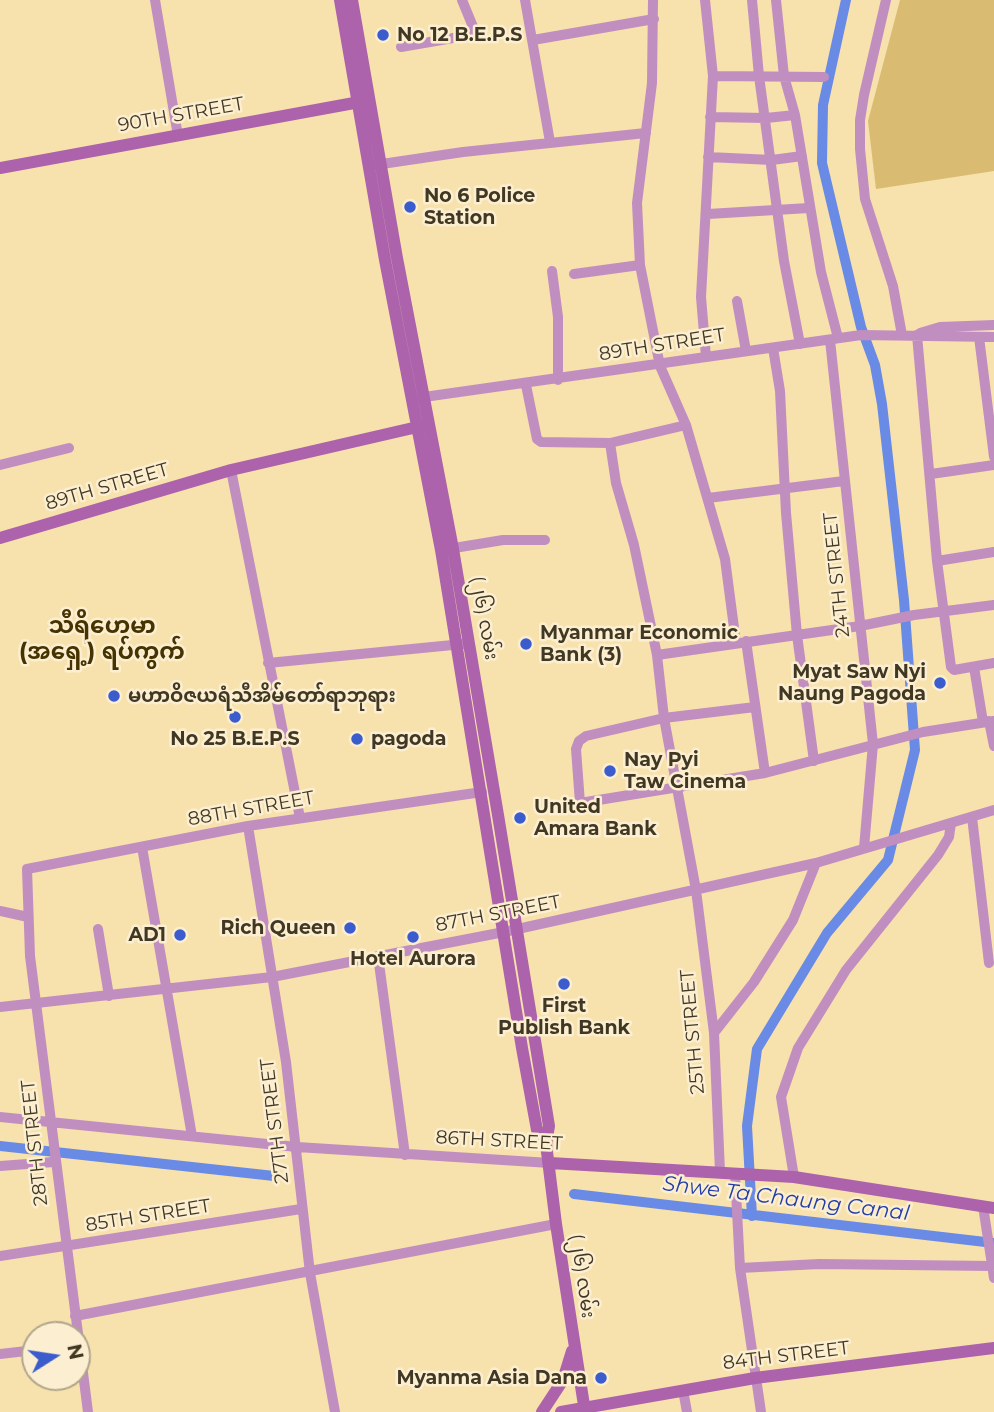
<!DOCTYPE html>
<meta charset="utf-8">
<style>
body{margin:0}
#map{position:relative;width:994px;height:1412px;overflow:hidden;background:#f7e1ad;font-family:Montserrat,sans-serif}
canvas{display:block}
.north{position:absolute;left:21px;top:1321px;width:70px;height:70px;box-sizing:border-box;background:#fcefd1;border:2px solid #b1a68c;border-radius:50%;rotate:78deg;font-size:19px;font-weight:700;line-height:28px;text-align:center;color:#413824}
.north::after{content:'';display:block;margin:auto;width:24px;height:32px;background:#3b5ccd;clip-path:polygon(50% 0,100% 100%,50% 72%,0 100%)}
</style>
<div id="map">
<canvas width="994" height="1412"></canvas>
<div class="north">N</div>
</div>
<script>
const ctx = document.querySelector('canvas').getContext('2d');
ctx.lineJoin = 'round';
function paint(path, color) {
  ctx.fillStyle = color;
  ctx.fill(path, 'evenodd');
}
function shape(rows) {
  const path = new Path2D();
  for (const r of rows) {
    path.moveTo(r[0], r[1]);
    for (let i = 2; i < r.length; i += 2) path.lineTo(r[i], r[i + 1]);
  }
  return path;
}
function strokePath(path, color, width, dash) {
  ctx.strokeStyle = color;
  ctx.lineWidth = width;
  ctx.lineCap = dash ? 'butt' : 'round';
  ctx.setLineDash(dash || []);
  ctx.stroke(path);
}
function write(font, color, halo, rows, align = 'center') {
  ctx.font = font + ' Montserrat,"Noto Sans Myanmar",sans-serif';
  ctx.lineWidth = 5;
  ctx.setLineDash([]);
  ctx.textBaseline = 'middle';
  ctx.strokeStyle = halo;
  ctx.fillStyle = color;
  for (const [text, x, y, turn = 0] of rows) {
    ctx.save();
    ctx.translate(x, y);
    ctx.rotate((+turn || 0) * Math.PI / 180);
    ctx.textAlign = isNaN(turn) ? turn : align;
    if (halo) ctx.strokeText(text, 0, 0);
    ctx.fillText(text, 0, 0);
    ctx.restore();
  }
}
const green = shape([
 [900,0,994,0,994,171,876,189,868,121]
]);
const canal = shape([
 [0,1146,274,1176],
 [574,1194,994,1243],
 [752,1216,747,1126,757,1049,827,933,888,860,915,750,904,600,882,404,875,365,861,327,822,163,823,105,846,0]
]);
const street = shape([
 [155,0,178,136],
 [525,0,550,142],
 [653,0,652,83,637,203,640,265,660,366,686,425,725,559,736,643],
 [705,0,713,76,701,297,706,357],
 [752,0,759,76,784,261,800,344],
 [776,0,784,76,795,115,821,272,838,338],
 [886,0,864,95,860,120,860,149,865,199,893,286,902,335],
 [533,40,654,19],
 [401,47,476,34,462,0],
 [713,76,824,77],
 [710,117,766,118,795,115],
 [708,157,772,160,802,156],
 [375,165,463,152,646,133],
 [708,214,809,208],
 [552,271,558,317,558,380],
 [574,274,640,265],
 [737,301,746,351],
 [920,333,940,327,994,325],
 [917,335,937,561,951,667,954,670,994,663],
 [979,337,994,457],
 [830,340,873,744,864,848],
 [773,348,780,391,786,513,797,635,814,761],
 [526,385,537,439,541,442,610,443,686,425],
 [417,398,861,335,994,337],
 [610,443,616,483,634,545,657,655,664,718,696,890,714,1033,720,1172],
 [0,465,69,448],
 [231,470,300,818],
 [931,474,994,465],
 [708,498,844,481],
 [448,549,503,540,545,540],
 [937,561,994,552],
 [746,641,765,773],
 [657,655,860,626,914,615,994,605],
 [268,663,463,644],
 [974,667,983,722],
 [755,707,664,718,586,736,579,741,576,749,580,803,765,773,923,732,994,721],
 [989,721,994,746],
 [972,817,989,963],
 [248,826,286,1062,310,1273,335,1412],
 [142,847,192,1136],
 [0,911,28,917],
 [98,929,109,996],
 [378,956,405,1155],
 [0,1007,272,977,504,932,816,863,994,810],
 [714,1033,754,982,793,920,816,863],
 [0,1117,297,1147,550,1163],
 [0,1166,54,1162],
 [735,1173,740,1268,761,1412],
 [794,1177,781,1097,798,1048,846,970,938,855,949,837,951,823],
 [983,1206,994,1278],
 [0,1256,301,1209],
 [740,1268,819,1264,992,1266],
 [75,1316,556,1224],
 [0,1354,35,1350],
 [683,1390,687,1412],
 [88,1412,30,956,27,869,248,826,482,792]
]);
const secondary = shape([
 [340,0,385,260,441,550,522,1048,537,1130,546,1144],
 [352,0,397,258,453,549,498,815,549,1126,546,1144,556,1224,585,1412],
 [0,168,365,101],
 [0,538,231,470,426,425],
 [550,1163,794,1177,994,1208],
 [542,1412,563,1380,572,1351],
 [561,1412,755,1378,994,1348]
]);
const markers = [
 [383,35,7,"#3b5ccd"],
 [410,207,7,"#3b5ccd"],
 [526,644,7,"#3b5ccd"],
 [940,683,7,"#3b5ccd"],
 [114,696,7,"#3b5ccd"],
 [235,717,7,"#3b5ccd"],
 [357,739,7,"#3b5ccd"],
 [610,771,7,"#3b5ccd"],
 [520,818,7,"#3b5ccd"],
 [350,928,7,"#3b5ccd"],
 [180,935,7,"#3b5ccd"],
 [413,937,7,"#3b5ccd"],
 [564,984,7,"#3b5ccd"],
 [601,1378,7,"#3b5ccd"]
];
const poiNames = [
 ["No 12 B.E.P.S",397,35],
 ["No 6 Police",424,196],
 ["Station",424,218],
 ["Myanmar Economic",540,633],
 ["Bank (3)",540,655],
 ["Myat Saw Nyi",926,672,"right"],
 ["Naung Pagoda",926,694,"right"],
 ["မဟာဝိဇယရံသီအိမ်တော်ရာဘုရား",128,696],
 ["No 25 B.E.P.S",235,739,"center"],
 ["pagoda",371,739],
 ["Nay Pyi",624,760],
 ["Taw Cinema",624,782],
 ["United",534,807],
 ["Amara Bank",534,829],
 ["Rich Queen",336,928,"right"],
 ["AD1",166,935,"right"],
 ["Hotel Aurora",413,959,"center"],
 ["First",564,1006,"center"],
 ["Publish Bank",564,1028,"center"],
 ["Myanma Asia Dana",587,1378,"right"]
];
const streetNames = [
 ["90TH STREET",181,115,-10],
 ["89TH STREET",662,345,-9],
 ["89TH STREET",107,487,-16],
 ["24TH STREET",837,575,-96],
 ["(၂၆) လမ်း",484,618,80],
 ["88TH STREET",251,809,-10],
 ["87TH STREET",498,914,-11],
 ["25TH STREET",693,1032,-95],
 ["27TH STREET",275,1121,-97],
 ["86TH STREET",499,1141,3],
 ["28TH STREET",35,1143,-96],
 ["85TH STREET",148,1216,-9],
 ["(၂၆) လမ်း",582,1276,82],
 ["84TH STREET",786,1356,-7]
];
const waterNames = [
 ["Shwe Ta Chaung Canal",786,1199,7]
];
const quarterNames = [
 ["သီရိဟေမာ",102,626],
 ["(အရှေ့) ရပ်ကွက်",102,652]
];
paint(green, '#dabb72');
strokePath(canal, '#698ae5', 10);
strokePath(street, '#c18ec0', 10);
strokePath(secondary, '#ad62ac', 12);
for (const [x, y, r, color] of markers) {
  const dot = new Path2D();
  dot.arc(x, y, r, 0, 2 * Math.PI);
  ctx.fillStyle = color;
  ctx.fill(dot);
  strokePath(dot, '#fcefd1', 2.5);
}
write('bold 19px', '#413824', '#fcefd1', poiNames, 'left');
write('19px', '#413824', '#fcefd1', streetNames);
write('italic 21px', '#243ea7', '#fcefd1', waterNames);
write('bold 23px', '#463300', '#fcefd1', quarterNames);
</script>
